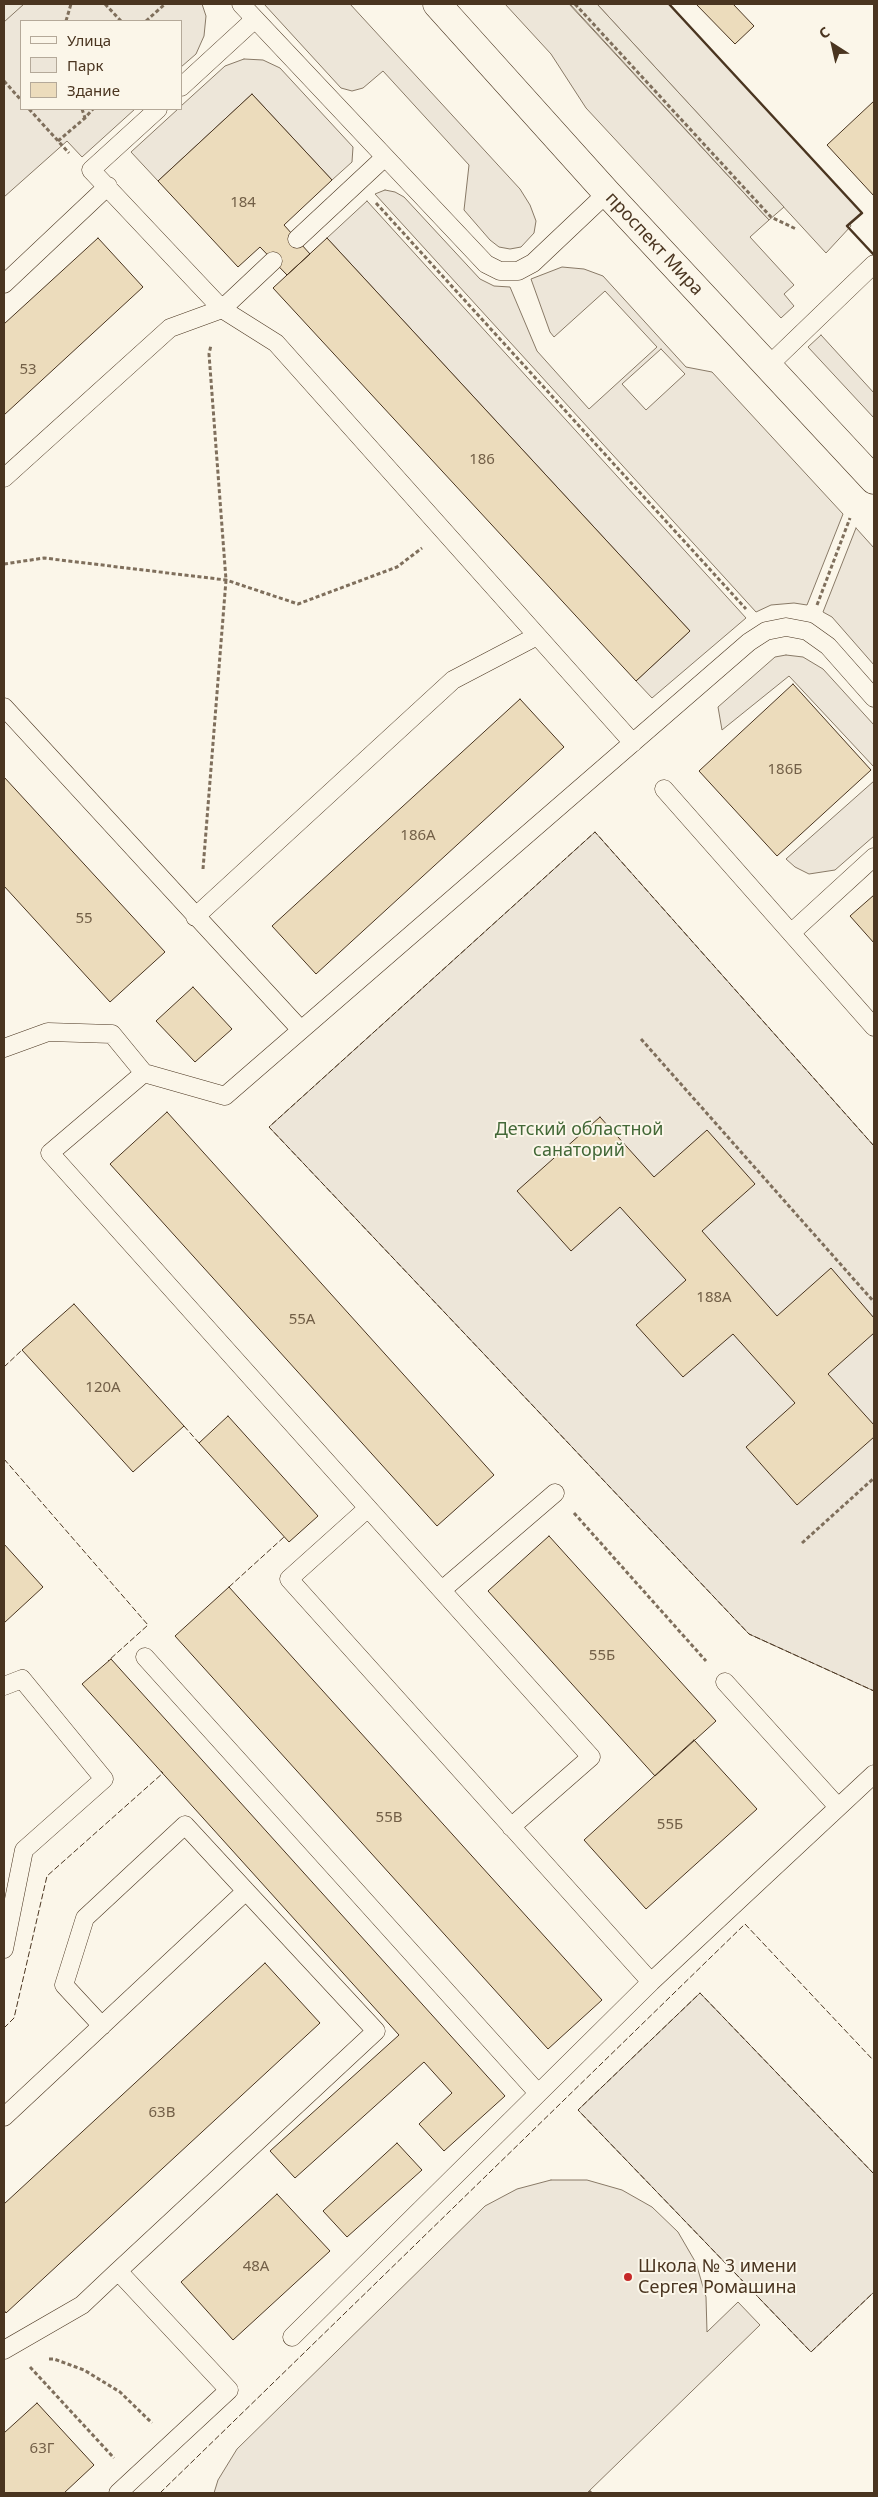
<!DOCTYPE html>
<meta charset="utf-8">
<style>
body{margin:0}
#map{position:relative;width:878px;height:2497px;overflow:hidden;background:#fbf6e9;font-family:"Noto Sans",sans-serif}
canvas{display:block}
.frame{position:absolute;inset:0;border:5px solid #4a3520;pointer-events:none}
.legend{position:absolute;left:20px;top:20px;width:162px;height:90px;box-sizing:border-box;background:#fbf6e9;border:1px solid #b4a999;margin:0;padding:6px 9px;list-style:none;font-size:15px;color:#4a3520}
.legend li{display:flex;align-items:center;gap:10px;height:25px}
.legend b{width:25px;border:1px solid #b4a999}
.north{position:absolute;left:808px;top:20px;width:50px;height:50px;-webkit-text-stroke:4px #fbf6e9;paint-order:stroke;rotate:325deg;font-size:14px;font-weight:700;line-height:20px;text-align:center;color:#4a3520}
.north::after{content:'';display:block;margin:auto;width:18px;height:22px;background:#4a3520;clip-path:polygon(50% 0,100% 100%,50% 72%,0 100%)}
</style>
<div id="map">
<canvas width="878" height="2497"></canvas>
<div class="frame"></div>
<ul class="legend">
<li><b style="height:6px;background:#fbf6e9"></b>Улица</li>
<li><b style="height:14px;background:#ede6d9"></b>Парк</li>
<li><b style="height:14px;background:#ecdcbc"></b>Здание</li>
</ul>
<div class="north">С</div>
</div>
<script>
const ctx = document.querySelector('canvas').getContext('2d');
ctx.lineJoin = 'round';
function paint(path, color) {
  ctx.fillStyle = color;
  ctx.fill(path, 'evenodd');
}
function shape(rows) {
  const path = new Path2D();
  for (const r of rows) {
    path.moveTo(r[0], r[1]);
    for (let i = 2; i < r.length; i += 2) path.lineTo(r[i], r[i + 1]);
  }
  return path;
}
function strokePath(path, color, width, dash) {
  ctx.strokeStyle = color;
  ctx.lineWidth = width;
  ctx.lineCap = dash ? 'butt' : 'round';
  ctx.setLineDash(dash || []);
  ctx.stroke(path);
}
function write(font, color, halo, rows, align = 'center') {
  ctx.font = font + ' "Noto Sans",sans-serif';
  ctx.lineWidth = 4;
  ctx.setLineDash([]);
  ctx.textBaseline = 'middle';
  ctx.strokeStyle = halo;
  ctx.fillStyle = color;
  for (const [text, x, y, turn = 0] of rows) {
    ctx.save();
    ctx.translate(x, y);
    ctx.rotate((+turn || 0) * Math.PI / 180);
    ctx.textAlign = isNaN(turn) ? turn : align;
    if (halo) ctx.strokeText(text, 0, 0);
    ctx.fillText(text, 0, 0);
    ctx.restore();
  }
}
const green = shape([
 [23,4,202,4,206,16,204,36,196,54,181,67,181,21,21,21,21,109,135,109,82,157,67,141,4,197,4,21,23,4],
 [264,4,350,4,520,189,530,205,536,221,534,233,521,247,510,249,499,247,490,240,464,210,469,165,383,71,363,88,352,91,341,88,264,4],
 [505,4,569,4,769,220,750,237,794,285,784,294,794,306,781,318,586,108,551,54,505,4],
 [597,4,669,4,862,213,850,224,851,226,826,253,597,4],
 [244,59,263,60,280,68,353,147,352,162,332,180,252,94,158,181,131,152,178,109,181,109,181,106,225,66,244,59],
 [385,190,395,192,404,197,480,279,494,286,510,287,537,351,589,409,657,347,605,291,554,337,550,332,531,279,562,267,584,269,603,276,686,367,712,372,843,514,807,605,794,603,771,605,756,612,375,194,385,190],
 [661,349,685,374,646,410,622,384,661,349],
 [367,201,746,618,652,698,636,681,690,631,327,238,367,201],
 [821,335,874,393,874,418,808,347,821,335],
 [856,528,874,548,874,665,832,617,823,612,856,528],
 [786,655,803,657,823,669,874,725,874,767,789,676,722,730,718,707,775,657,786,655],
 [874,781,874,836,835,870,809,874,795,867,786,859,874,781],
 [595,832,874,1146,874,1691,749,1634,269,1127,595,832],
 [700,1993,874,2174,874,2292,811,2352,578,2110,700,1993],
 [551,2180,587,2180,622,2190,652,2207,678,2232,696,2263,706,2297,707,2332,738,2302,760,2325,587,2493,214,2493,218,2480,237,2449,485,2206,517,2189,551,2180]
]);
const parking = shape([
 [4,4,24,4,4,22,4,4],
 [570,4,597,4,784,207,769,220,570,4]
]);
const building = shape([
 [696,4,733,4,754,26,735,44,696,4],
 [252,94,332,180,284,225,310,254,287,275,260,247,238,267,158,181,252,94],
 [874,101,874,196,827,145,874,101],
 [98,238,143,287,4,415,4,324,98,238],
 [327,238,690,631,636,681,273,288,327,238],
 [793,684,871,770,777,856,699,771,793,684],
 [520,699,564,747,316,974,272,926,520,699],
 [4,777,165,952,110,1002,4,886,4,777],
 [874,895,874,943,850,916,874,895],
 [193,987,232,1029,195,1062,156,1021,193,987],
 [167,1112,494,1475,437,1526,110,1164,167,1112],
 [600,1117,654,1177,707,1130,755,1184,702,1231,777,1316,831,1268,874,1318,874,1333,828,1374,874,1425,874,1437,797,1505,746,1447,795,1403,733,1334,683,1377,636,1325,686,1280,620,1207,571,1251,517,1191,600,1117],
 [74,1304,184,1426,133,1472,22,1350,74,1304],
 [228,1416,318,1516,289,1542,199,1443,228,1416],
 [549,1536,716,1721,655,1776,488,1591,549,1536],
 [4,1544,43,1587,4,1623,4,1544],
 [229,1587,602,2000,548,2049,175,1636,229,1587],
 [111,1659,505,2096,444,2151,419,2124,452,2093,424,2062,295,2178,270,2151,399,2035,82,1684,111,1659],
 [694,1740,757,1809,646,1909,584,1840,694,1740],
 [265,1963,320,2023,6,2313,4,2310,4,2204,265,1963],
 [397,2143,422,2170,347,2237,323,2211,397,2143],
 [277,2194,330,2251,233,2340,181,2282,277,2194],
 [37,2403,94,2465,64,2493,4,2493,4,2433,37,2403]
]);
const path = shape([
 [105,4,121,21],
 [575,4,771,217,796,229],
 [66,21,71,4],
 [146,21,165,4],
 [4,81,21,100],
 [29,109,69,153],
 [82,109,85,118],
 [58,141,85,118,93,109],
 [376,203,746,609],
 [4,564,44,558,226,580,298,604,397,567,422,548],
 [817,605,850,518],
 [203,869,226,580,209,354,211,345],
 [641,1039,874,1302],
 [574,1513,706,1661],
 [802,1543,874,1478],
 [49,2359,54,2359,84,2370,120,2392,152,2423],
 [30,2367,114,2458],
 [589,2491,591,2493]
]);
const service = shape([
 [241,4,486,264,500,271,518,271,533,263,607,193],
 [181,87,255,19],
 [158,109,91,170,222,309,273,261],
 [297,239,385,157],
 [4,284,108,186],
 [768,366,874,264],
 [4,478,170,328,222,309,276,343,633,743],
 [4,707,301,1030],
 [664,789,874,1027],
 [195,917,453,680,537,636],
 [791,933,874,857],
 [4,1048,48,1032,112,1034,144,1073],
 [368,1508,289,1579,651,1982],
 [442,1590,555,1493],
 [145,1657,538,2093],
 [725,1682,838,1807],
 [4,1686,22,1679,104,1779,24,1850,4,1949],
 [511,1827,591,1757,50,1153,144,1073,225,1096,749,642,766,631,786,627,807,631,828,646,874,698],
 [102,2026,64,1985,85,1918,185,1825,246,1891],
 [4,2117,246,1891,376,2031,118,2271,229,2390,118,2493],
 [292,2337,651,1982,874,1774],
 [4,2350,82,2305,118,2271]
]);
const primary = shape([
 [437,4,607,193,874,480]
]);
const fence = shape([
 [874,1146,595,832,269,1127,749,1634,874,1691],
 [4,1367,22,1350],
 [184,1426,199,1443],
 [4,1459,148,1625,108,1661],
 [229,1587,284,1537],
 [4,2028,14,2018,47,1876,163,1773,161,1771],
 [874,2174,700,1993,578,2110,811,2352,874,2292],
 [160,2493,745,1924,874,2061]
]);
const wall = shape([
 [669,4,862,213,847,226,874,255]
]);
const markers = [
 [628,2277,5,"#c62828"]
];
const numberNames = [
 ["184",243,203],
 ["53",28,370],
 ["186",482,460],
 ["186Б",785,770],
 ["186А",418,836],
 ["55",84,919],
 ["188А",714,1298],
 ["55А",302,1320],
 ["120А",103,1388],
 ["55Б",602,1656],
 ["55В",389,1818],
 ["55Б",670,1825],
 ["63В",162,2113],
 ["48А",256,2267],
 ["63Г",42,2449]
];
const streetNames = [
 ["проспект Мира",654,244,47]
];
const parkNames = [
 ["Детский областной",579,1130],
 ["санаторий",579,1151]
];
const poiNames = [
 ["Школа № 3 имени",638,2267],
 ["Сергея Ромашина",638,2288]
];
paint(green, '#ede6d9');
strokePath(green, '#887966', 1);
paint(parking, '#ede7d9');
strokePath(parking, '#887966', 1);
paint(building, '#ecdcbc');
strokePath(building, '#4a3520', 1);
strokePath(service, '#4a3520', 19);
strokePath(primary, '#4a3520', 29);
strokePath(path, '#7f6f5c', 3, [4, 2.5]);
strokePath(service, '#fbf6e9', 18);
strokePath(primary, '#fbf6e9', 28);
strokePath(fence, '#4a3520', 1, [6, 2.5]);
strokePath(wall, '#4a3520', 2.5);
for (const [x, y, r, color] of markers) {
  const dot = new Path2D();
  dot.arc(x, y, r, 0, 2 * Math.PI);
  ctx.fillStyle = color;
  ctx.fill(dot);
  strokePath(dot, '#fbf6e9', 2);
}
write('15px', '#725f47', null, numberNames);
write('18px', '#4a3520', '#fbf6e9', streetNames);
write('18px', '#436837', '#fbf6e9', parkNames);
write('18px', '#4a3520', '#fbf6e9', poiNames, 'left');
</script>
